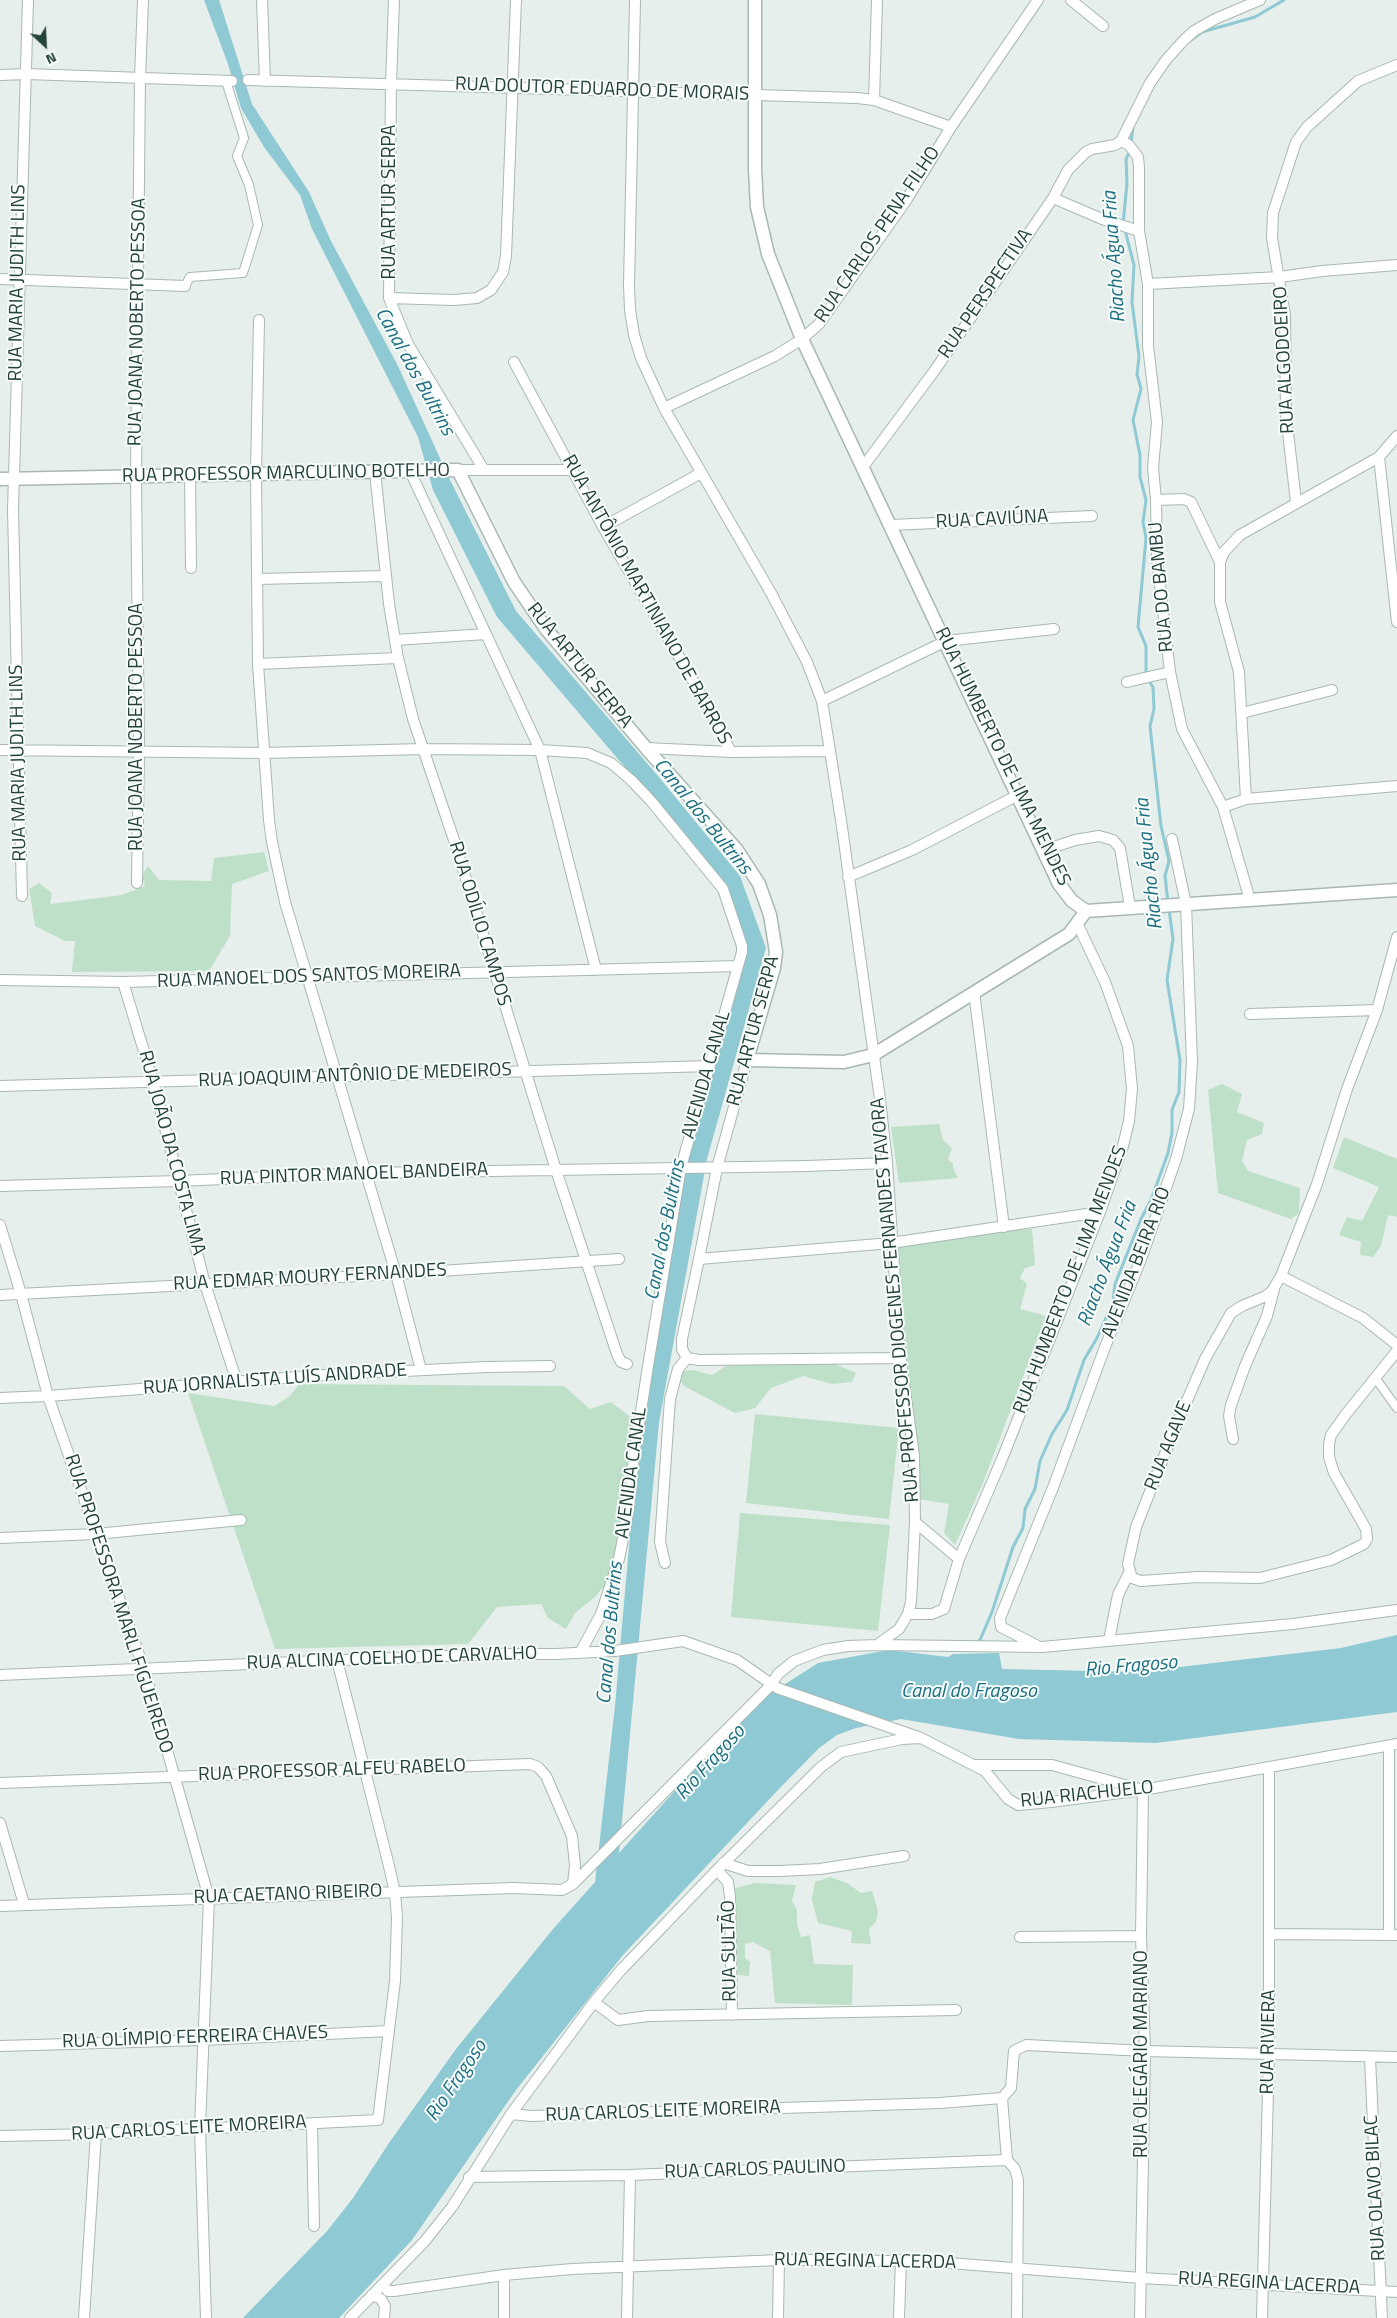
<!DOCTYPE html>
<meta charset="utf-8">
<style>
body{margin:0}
#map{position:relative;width:1397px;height:2318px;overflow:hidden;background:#e6efeb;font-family:"Titillium Web",sans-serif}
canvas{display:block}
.north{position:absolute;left:20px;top:20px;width:50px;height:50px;-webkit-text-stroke:4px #f7fbf9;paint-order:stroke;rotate:155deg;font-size:14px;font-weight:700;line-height:20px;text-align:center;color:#24423a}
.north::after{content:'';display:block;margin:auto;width:18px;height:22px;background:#24423a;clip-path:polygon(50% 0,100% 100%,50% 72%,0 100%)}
</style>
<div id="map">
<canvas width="1397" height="2318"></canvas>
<div class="north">N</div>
</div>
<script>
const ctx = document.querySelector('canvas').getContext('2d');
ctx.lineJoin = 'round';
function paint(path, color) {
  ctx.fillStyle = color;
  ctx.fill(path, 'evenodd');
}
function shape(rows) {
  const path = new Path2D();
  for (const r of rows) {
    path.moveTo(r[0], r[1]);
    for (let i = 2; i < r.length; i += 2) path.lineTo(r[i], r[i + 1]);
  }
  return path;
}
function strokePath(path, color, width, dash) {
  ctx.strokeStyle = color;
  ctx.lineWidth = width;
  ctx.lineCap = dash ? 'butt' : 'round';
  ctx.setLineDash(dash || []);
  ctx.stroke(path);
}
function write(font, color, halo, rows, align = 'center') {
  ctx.font = font + ' "Titillium Web",sans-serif';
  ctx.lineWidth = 4;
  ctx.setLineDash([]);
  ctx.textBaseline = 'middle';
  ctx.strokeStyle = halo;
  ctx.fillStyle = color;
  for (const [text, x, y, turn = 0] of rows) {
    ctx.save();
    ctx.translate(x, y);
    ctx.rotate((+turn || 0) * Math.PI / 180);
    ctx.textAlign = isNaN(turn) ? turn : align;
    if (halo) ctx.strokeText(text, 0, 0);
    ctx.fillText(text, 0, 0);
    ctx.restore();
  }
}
const green = shape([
 [264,852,269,871,232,884,230,936,209,971,72,972,75,941,65,941,35,926,29,889,39,883,52,893,50,904,122,895,145,886,142,876,148,866,159,880,211,881,214,858],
 [1222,1084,1242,1094,1237,1112,1264,1123,1262,1134,1247,1140,1242,1161,1248,1171,1300,1188,1299,1213,1291,1219,1218,1193,1208,1090],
 [939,1124,943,1140,952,1148,948,1160,953,1163,953,1168,958,1178,899,1183,891,1127],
 [1344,1137,1397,1159,1397,1217,1388,1215,1381,1246,1373,1257,1360,1255,1361,1242,1339,1235,1347,1217,1362,1221,1379,1187,1333,1168],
 [1081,1225,1032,1229,1035,1265,1025,1268,1020,1278,1027,1284,1020,1309,1046,1316,983,1483,955,1545,944,1533,949,1504,919,1499,891,1243,934,1237],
 [787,1359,823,1359,856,1373,852,1382,832,1384,803,1376,771,1388,755,1408,735,1413,684,1386,680,1380,682,1371,693,1370,712,1375,726,1366,753,1365],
 [299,1384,564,1386,590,1409,611,1402,632,1418,616,1571,596,1596,575,1613,566,1629,548,1618,541,1604,497,1607,468,1644,275,1649,188,1393,274,1406,290,1396],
 [755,1414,899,1428,889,1519,746,1503],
 [740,1513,890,1525,878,1631,731,1617],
 [830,1877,847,1883,861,1893,872,1891,878,1911,876,1922,869,1929,871,1944,851,1943,852,1931,818,1923,812,1899,815,1882],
 [755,1883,796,1885,792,1901,797,1910,797,1925,801,1937,810,1935,814,1964,853,1965,852,2005,775,2003,770,1951,753,1942,745,1944,745,1958,750,1962,749,1976,731,1974,733,1889]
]);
const water = shape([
 [204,0,219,0,252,104,309,192,331,241,398,366,449,478,516,611,658,776,740,876,766,948,707,1159,659,1422,619,1853,751,1706,818,1663,889,1650,948,1657,953,1654,999,1653,1002,1669,1137,1672,1341,1648,1397,1635,1397,1712,1156,1743,1019,1739,901,1719,856,1728,837,1735,819,1748,777,1791,623,1955,516,2090,412,2240,339,2318,243,2318,328,2230,353,2198,391,2140,456,2049,553,1929,595,1882,615,1706,638,1444,688,1159,747,948,727,887,497,617,433,490,418,437,312,229,300,195,264,147,241,108,228,64]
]);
const stream = shape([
 [1191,40,1202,32,1255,17,1284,0],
 [1131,143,1133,127],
 [1123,224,1127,183,1126,159,1130,151],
 [1125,230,1134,265,1132,302,1139,357,1137,374,1141,389,1133,420,1140,455,1140,477,1146,500,1143,522,1146,538,1138,627,1146,646,1146,677,1153,687,1154,709,1150,726,1161,826,1169,861,1165,876,1168,903],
 [975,1644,980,1640,992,1612,1013,1547,1023,1528,1025,1509,1035,1489,1040,1461,1052,1434,1067,1410,1084,1360,1097,1338,1113,1302,1115,1284,1141,1219,1151,1200,1168,1153,1172,1133,1172,1110,1179,1092,1180,1060,1167,980,1173,939,1169,909]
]);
const pedestrian = shape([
 [185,286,190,277,243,273,258,225,249,185,237,156,244,138,226,81],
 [1376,1379,1397,1408]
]);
const minor = shape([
 [262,0,265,81],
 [394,0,391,84,389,298,408,344,484,470],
 [635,0,629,285,630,310,634,335,641,358,664,408,771,593,807,662,822,701,841,820,880,1099,887,1163,900,1354,914,1456,915,1522,911,1602,908,1614,899,1629,877,1645],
 [1071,0,1103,26],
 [0,75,26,74,232,81],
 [248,80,857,98,874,100,951,127],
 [874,100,877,0],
 [1121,141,1129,145,1138,157,1139,168,1139,231,1148,284,1148,346,1157,422,1153,468,1156,500],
 [1121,141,1150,83,1166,60,1184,40,1194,31,1215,19,1260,0],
 [1053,198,1102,219,1139,231],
 [0,279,185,286],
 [1148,284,1280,277,1322,271,1397,265],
 [389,298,454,300,477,298,491,290,503,272,506,256,516,0],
 [259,320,256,474,258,664,269,820,272,842,285,902,396,1274,421,1370],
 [514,362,603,527,706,703,731,752],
 [664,408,775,356,802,339,819,324,907,199,951,127,1038,0],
 [1379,457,1397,622],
 [863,467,935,370,1053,198,1068,170,1086,152,1092,149,1115,145,1121,141],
 [458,470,573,470],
 [410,471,540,750,596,970],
 [375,472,389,604,398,658,413,719,453,837,556,1170,617,1354,621,1362,627,1364],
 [190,474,191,568],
 [1296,502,1286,415,1285,315,1272,238,1273,213,1296,142,1307,127,1358,81,1397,65],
 [891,525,1092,516],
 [603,527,701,473],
 [1220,562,1191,502,1184,499,1156,500,1157,558,1162,602,1170,672,1182,729,1223,807,1250,900],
 [258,579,385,576],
 [395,640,486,634],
 [258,664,398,658],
 [1127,682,1170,672],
 [822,701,946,641,1054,629],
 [1242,713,1332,690],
 [646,748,731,752,829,751],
 [0,750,264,753,423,749,540,750,587,753,611,763,631,780,651,801,723,889,742,946,742,952,681,1167,648,1366,634,1456,629,1508,619,1559,601,1614,581,1651],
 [1246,799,1397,786],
 [1223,807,1246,799,1239,672,1220,602,1220,562,1224,552,1240,535,1379,457,1397,436],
 [1045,850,1075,840,1099,836,1113,840,1120,848,1130,907],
 [848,877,912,850,1018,795],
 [137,883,139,750,136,477,140,78,143,0],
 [22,896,13,510,28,0],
 [1397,937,1377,1010,1347,1089,1317,1184,1281,1276,1272,1291,1266,1296,1242,1306,1231,1313,1205,1359,1176,1426,1136,1527,1128,1564,1132,1578,1141,1581,1198,1577,1260,1578,1331,1560,1364,1544,1367,1539,1366,1529,1334,1473,1329,1457,1329,1444,1331,1435,1346,1414,1397,1351],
 [0,980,123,982,738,966],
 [123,982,153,1081,205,1284,237,1382],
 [974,992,1004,1227],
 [1250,1014,1377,1010],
 [0,1086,710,1066],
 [0,1186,178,1181,364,1173,807,1166,887,1163],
 [0,1225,21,1294,48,1396,144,1669,209,1898,200,2128,206,2318],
 [699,1259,891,1243,1100,1212],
 [1281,1276,1363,1318,1397,1345],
 [0,1295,396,1274,619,1259],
 [687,1358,682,1349,682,1339,699,1259,717,1168,747,1060],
 [687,1358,699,1360,901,1358],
 [0,1398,48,1396,324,1375,486,1367,550,1366],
 [1233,1439,1229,1416,1231,1405,1245,1366,1267,1316,1274,1289],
 [915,1522,959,1559],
 [0,1538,96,1534,241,1520],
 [665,1563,660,1542,670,1399,678,1369,687,1358],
 [908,1614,932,1614,944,1609,959,1559,1002,1459,1059,1316,1100,1212,1123,1146,1129,1121,1132,1089,1128,1046,1105,982,1077,923],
 [1109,1640,1118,1595,1129,1573],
 [1036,1645,1001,1627,1000,1618,1054,1485,1105,1347,1140,1262,1176,1159,1189,1109,1192,1062,1186,904,1172,839],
 [0,1675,318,1661,498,1654,556,1654,615,1651,683,1641,737,1660,777,1688,921,1738],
 [1389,1746,1389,1935],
 [976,1765,1052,1765,1143,1790,1141,1936,1145,2051,1140,2318],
 [0,1783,530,1764,538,1767,546,1776,572,1836,575,1865,573,1884],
 [0,1823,24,1904],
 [723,1863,748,1871,780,1871,820,1869,904,1856],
 [0,1906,514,1888,562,1890,573,1884,771,1685,778,1674,794,1661,823,1650,848,1646,877,1645,1042,1647,1293,1624,1397,1610],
 [1269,1934,1397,1935],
 [1020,1937,1141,1936],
 [594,2002,618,2020,648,2016,956,2010],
 [732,2015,730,1897,728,1882,717,1870,821,1767,841,1752,902,1739,921,1738,985,1771,1008,1799,1018,1805,1051,1802,1143,1790,1397,1744],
 [0,2046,203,2040,389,2031],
 [1370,2058,1382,2318],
 [1002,2098,1011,2088,1014,2051,1026,2045,1145,2051,1397,2057],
 [312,2124,314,2226],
 [0,2136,96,2134,378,2120,395,1981,397,1918,395,1892,388,1862,337,1660],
 [1007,2160,1015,2169,1018,2180,1017,2318],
 [469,2177,630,2175,1007,2160,1002,2098,940,2103,531,2116,511,2114],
 [504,2275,504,2318],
 [383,2285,388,2291,394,2291,504,2275,572,2269,779,2260,839,2260,936,2262,1141,2278,1397,2292],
 [372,2295,381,2299,385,2306,384,2318],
 [84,2318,96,2134],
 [350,2318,425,2241,452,2207,511,2114,594,2002,621,1970,717,1870],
 [627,2318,630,2175],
 [778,2318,779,2260],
 [899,2318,901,2260],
 [1262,2318,1269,2054,1269,1767]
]);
const tertiary = shape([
 [755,0,755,169,757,207,768,254,802,339,1059,884,1072,901,1086,911],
 [0,479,458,470,514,582,546,629,646,748,737,850,759,884,770,915,776,952,774,968,747,1060,844,1062,873,1055,1069,934,1086,911],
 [1086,911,1397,890]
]);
const streetNames = [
 ["RUA DOUTOR EDUARDO DE MORAIS",602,90,2],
 ["RUA ARTUR SERPA",390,202,-90],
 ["RUA CARLOS PENA FILHO",878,235,-56],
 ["RUA MARIA JUDITH LINS",18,283,-89],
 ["RUA PERSPECTIVA",986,294,-56],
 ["RUA JOANA NOBERTO PESSOA",138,322,-89],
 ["RUA ALGODOEIRO",1285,360,-93],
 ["RUA PROFESSOR MARCULINO BOTELHO",286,474,-1],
 ["RUA CAVIÚNA",992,520,-3],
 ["RUA DO BAMBU",1162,587,-95],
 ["RUA ANTÔNIO MARTINIANO DE BARROS",646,600,61],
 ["RUA ARTUR SERPA",579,666,51],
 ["RUA JOANA NOBERTO PESSOA",137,727,-90],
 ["RUA HUMBERTO DE LIMA MENDES",1002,757,64],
 ["RUA MARIA JUDITH LINS",19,763,-91],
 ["RUA ODÍLIO CAMPOS",479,924,73],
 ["RUA MANOEL DOS SANTOS MOREIRA",309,977,-2],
 ["RUA ARTUR SERPA",754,1031,-75],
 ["AVENIDA CANAL",707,1075,-74],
 ["RUA JOAQUIM ANTÔNIO DE MEDEIROS",355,1076,-2],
 ["RUA JOÃO DA COSTA LIMA",171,1153,75],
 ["RUA PINTOR MANOEL BANDEIRA",354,1175,-2],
 ["AVENIDA BEIRA RIO",1137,1263,-69],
 ["RUA EDMAR MOURY FERNANDES",310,1278,-3],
 ["RUA HUMBERTO DE LIMA MENDES",1071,1280,-69],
 ["RUA PROFESSOR DIOGENES FERNANDES TAVORA",896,1300,-95],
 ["RUA JORNALISTA LUÍS ANDRADE",275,1380,-4],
 ["RUA AGAVE",1169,1446,-68],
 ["AVENIDA CANAL",632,1473,-82],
 ["RUA PROFESSORA MARLI FIGUEIREDO",118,1604,72],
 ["RUA ALCINA COELHO DE CARVALHO",392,1659,-2],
 ["RUA PROFESSOR ALFEU RABELO",332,1771,-2],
 ["RUA RIACHUELO",1087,1795,-6],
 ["RUA CAETANO RIBEIRO",288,1895,-2],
 ["RUA SULTÃO",730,1951,-91],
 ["RUA OLÍMPIO FERREIRA CHAVES",195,2038,-2],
 ["RUA RIVIERA",1269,2042,-89],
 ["RUA OLEGÁRIO MARIANO",1142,2054,-90],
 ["RUA CARLOS LEITE MOREIRA",663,2112,-2],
 ["RUA CARLOS LEITE MOREIRA",189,2129,-3],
 ["RUA CARLOS PAULINO",755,2170,-2],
 ["RUA OLAVO BILAC",1376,2188,-93],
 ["RUA REGINA LACERDA",865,2262,1],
 ["RUA REGINA LACERDA",1269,2284,3]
];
const waterNames = [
 ["Riacho Água Fria",1115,257,-94],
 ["Canal dos Bultrins",414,372,61],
 ["Canal dos Bultrins",702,817,51],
 ["Riacho Água Fria",1150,864,-96],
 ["Canal dos Bultrins",666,1230,-79],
 ["Riacho Água Fria",1108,1264,-69],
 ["Canal dos Bultrins",611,1633,-85],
 ["Rio Fragoso",1131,1667,-5],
 ["Canal do Fragoso",969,1692],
 ["Rio Fragoso",711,1763,-48],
 ["Rio Fragoso",457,2081,-56]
];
paint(green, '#bfe0c8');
paint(water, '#8ec9d4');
strokePath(stream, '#8ec9d4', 3);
strokePath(pedestrian, '#a8b8b2', 10);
strokePath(minor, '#a8b8b2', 12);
strokePath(tertiary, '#a8b8b2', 15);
strokePath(pedestrian, '#fff', 8);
strokePath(minor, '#fff', 10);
strokePath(tertiary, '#fff', 12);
write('19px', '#24423a', '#f7fbf9', streetNames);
write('italic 20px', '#1c6f80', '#f7fbf9', waterNames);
</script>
